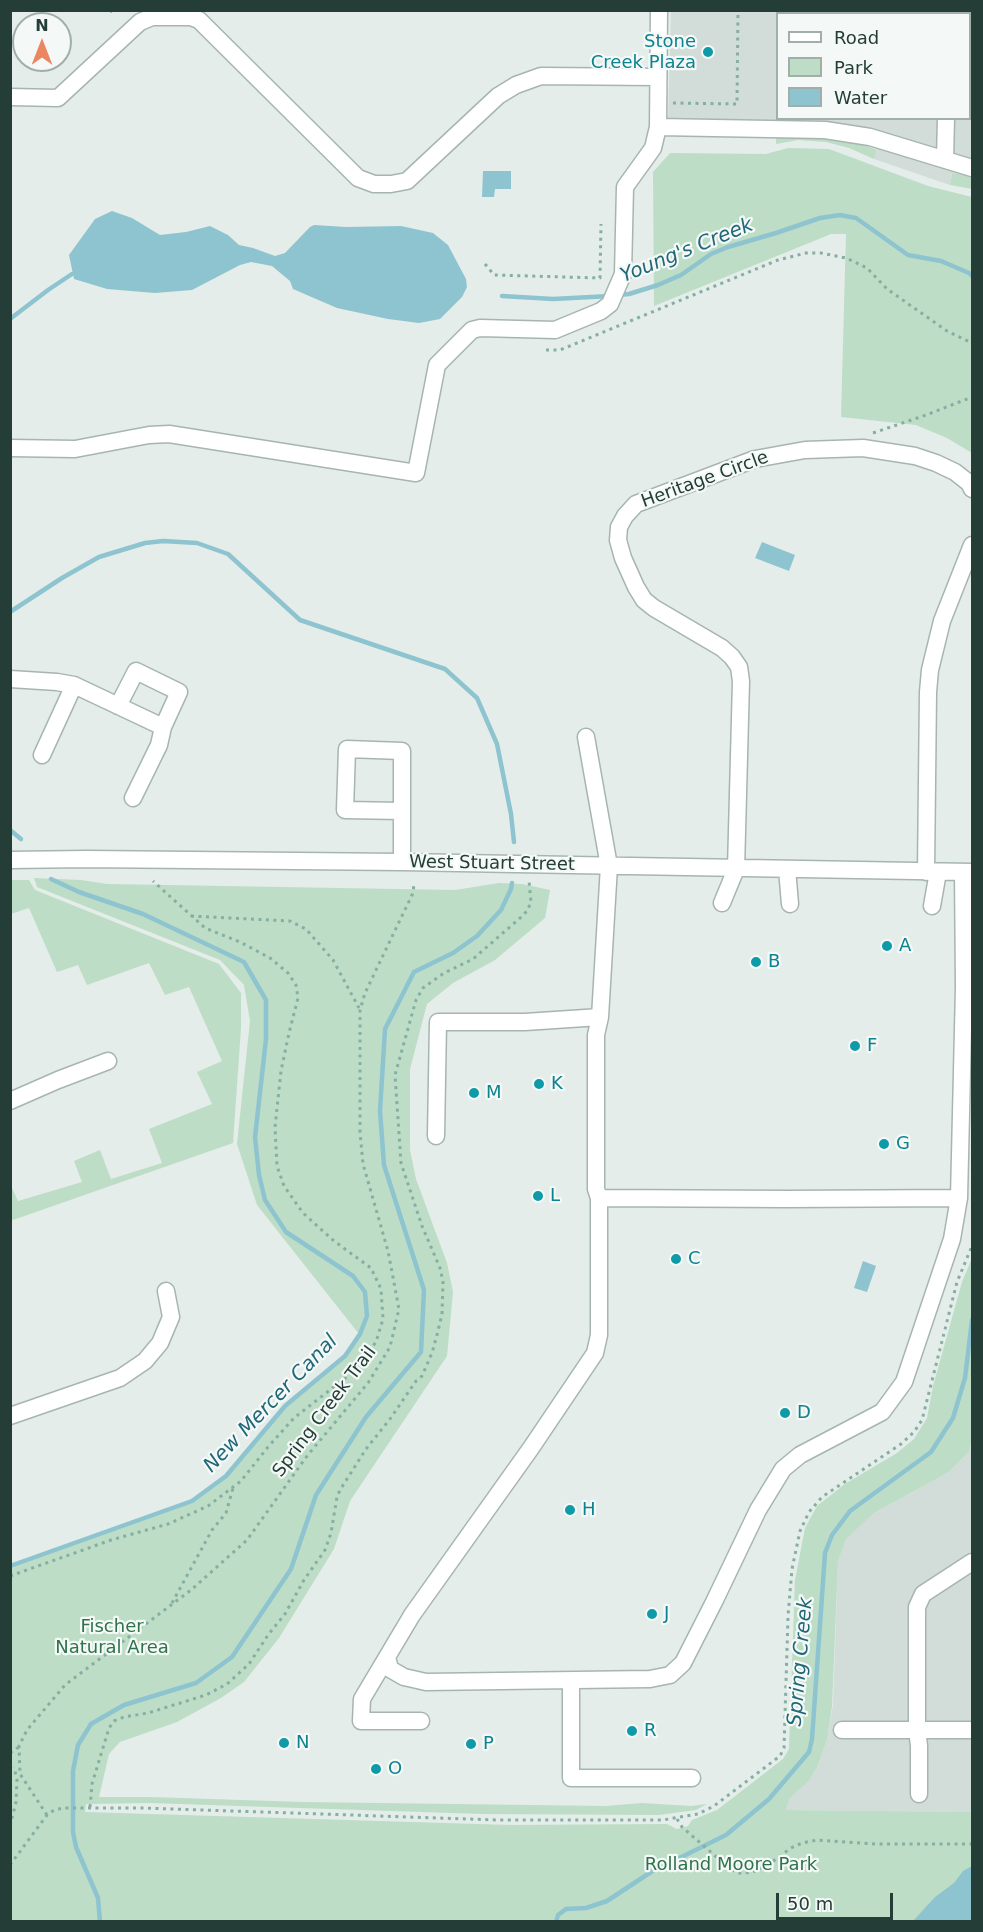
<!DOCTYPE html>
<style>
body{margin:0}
#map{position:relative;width:983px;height:1932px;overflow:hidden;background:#e4ede9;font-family:"DejaVu Sans",sans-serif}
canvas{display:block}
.frame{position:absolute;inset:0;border:12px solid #243d37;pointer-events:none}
.legend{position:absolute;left:776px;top:12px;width:195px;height:108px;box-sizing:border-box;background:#f4f9f7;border:2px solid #a1aeaa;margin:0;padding:8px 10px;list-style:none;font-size:18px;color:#243d37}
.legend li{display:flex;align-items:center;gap:12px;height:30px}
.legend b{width:30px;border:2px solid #a1aeaa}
.north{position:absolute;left:12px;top:12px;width:60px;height:60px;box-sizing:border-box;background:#f4f9f7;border:2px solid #a1aeaa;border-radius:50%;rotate:0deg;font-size:16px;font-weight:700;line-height:24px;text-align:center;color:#243d37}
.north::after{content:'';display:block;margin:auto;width:21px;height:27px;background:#ec8562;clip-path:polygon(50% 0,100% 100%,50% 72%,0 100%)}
.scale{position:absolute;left:776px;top:1893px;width:117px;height:27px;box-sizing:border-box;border:3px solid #243d37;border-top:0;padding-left:8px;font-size:18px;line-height:21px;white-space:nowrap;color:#243d37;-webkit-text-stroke:4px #f4f9f7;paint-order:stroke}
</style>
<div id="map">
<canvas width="983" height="1932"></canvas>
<div class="frame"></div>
<ul class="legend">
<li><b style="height:8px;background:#fff"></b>Road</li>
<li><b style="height:16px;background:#bdddc6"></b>Park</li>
<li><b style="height:16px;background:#8ec4cf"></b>Water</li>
</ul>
<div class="north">N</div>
<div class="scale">50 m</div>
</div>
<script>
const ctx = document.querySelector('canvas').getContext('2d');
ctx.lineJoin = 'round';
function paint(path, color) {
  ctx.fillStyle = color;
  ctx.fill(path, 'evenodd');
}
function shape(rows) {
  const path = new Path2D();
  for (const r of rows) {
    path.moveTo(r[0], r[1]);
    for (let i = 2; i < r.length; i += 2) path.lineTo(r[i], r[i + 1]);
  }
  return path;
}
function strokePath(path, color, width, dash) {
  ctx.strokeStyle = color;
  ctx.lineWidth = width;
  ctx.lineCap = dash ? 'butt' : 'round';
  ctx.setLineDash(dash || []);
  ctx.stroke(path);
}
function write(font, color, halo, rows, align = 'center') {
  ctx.font = font + ' "DejaVu Sans",sans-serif';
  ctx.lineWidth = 4.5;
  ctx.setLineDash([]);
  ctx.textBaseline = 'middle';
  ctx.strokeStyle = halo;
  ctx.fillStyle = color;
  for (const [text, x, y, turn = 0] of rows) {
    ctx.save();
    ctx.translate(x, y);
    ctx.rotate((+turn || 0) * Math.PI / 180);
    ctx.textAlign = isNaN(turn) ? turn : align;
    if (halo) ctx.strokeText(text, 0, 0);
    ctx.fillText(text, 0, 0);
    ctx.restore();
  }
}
const built = shape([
 [671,11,972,11,972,176,952,173,950,185,874,159,877,149,851,140,668,123],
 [778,14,970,14,970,118,778,118],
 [972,1436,972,1812,784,1810,790,1798,809,1781,817,1767,827,1740,833,1705,838,1561,846,1538,874,1513,949,1472,969,1452]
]);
const green = shape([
 [809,135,851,140,877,150,874,159,849,148,826,142,798,140,776,144,776,136],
 [788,148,829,149,928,186,972,197,972,453,947,438,916,425,841,417,846,234,831,234,654,306,653,172,670,153,766,154],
 [952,173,972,176,972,189,950,185],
 [34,878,81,880,107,884,455,890,499,883,522,884,550,890,545,918,495,960,453,983,427,1004,410,1069,410,1150,416,1179,447,1263,453,1292,447,1356,350,1501,334,1549,279,1638,244,1682,221,1698,177,1722,120,1742,109,1754,99,1797,151,1797,302,1802,606,1806,642,1803,691,1806,707,1804,696,1810,659,1815,482,1814,149,1803,86,1804,85,1812,510,1825,667,1824,677,1829,688,1826,692,1820,717,1810,783,1759,789,1749,795,1580,805,1528,817,1506,845,1484,897,1453,914,1439,927,1418,933,1386,962,1282,972,1258,972,1436,969,1452,949,1472,874,1513,846,1539,838,1561,832,1707,827,1740,817,1767,809,1781,790,1798,785,1810,972,1812,972,1921,11,1921,10,1566,192,1501,226,1476,285,1406,345,1356,359,1334,257,1205,237,1144,250,1021,244,985,220,960,37,887],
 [11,880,29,880,35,890,219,964,241,993,241,1028,233,1143,13,1220,11,1218,11,1186,18,1201,82,1182,74,1161,100,1150,111,1179,162,1163,149,1129,212,1104,197,1072,222,1061,189,987,165,995,149,963,87,985,78,965,57,972,29,908,11,914]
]);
const water = shape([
 [483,171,511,171,511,189,495,189,494,197,482,197],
 [112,211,132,218,160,235,186,232,210,226,228,235,239,245,253,248,275,256,285,253,310,227,314,225,346,227,401,226,433,233,448,245,466,279,467,287,462,297,440,319,419,323,388,319,337,308,293,289,290,281,272,266,251,262,240,265,192,290,155,293,107,289,74,279,69,255,95,219],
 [762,542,795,555,789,571,755,558],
 [863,1261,876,1266,867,1292,854,1288],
 [972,1866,972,1921,913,1921,935,1897,954,1883,963,1871]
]);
const stream = shape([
 [618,295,629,294,658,285,681,275,711,254,728,247,776,233,820,218,840,215,856,218,908,255,941,261,969,273,972,276],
 [502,296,553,299,610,296],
 [10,319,48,290,72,274],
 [10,612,62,578,99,557,145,543,163,541,197,543,228,554,300,620,445,669,477,698,497,744,511,814,514,842],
 [10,830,21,839],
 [10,1566,192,1501,226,1476,285,1406,345,1356,360,1334,367,1316,365,1292,353,1276,286,1232,265,1200,259,1175,255,1137,266,1039,266,1000,244,962,143,914,79,892,51,879],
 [100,1922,98,1898,76,1847,73,1832,73,1771,78,1745,91,1724,124,1705,196,1683,232,1657,291,1569,316,1495,366,1417,421,1352,424,1290,384,1165,380,1111,385,1029,414,972,453,953,477,936,501,910,511,889,512,883],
 [556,1922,558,1915,566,1909,586,1908,607,1901,651,1872,726,1835,769,1799,809,1752,812,1739,825,1553,832,1535,850,1511,931,1452,953,1418,965,1378,972,1320]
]);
const path = shape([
 [110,10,114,14],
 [673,103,737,104,738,10],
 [485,264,494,275,600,278,601,224],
 [546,350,560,350,778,260,806,253,821,253,846,258,867,268,887,289,947,331,972,343],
 [873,433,926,415,972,397],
 [191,916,290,921,306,929,333,960,359,1008],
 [10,1576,111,1540,168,1524,208,1506,241,1481,268,1447,294,1418,353,1372,376,1342,383,1319,381,1289,371,1268,334,1241,303,1213,284,1186,277,1166,275,1127,281,1071,289,1033,298,998,296,985,288,973,270,958,240,942,205,928,153,881],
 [172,1603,212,1530,226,1513,233,1488],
 [10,1753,19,1747],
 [90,1807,92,1784,109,1728,114,1721,124,1717,148,1713,206,1695,227,1684,249,1664,268,1635,285,1614,304,1580,325,1550,331,1533,337,1497,340,1490,366,1449,390,1419,416,1381,422,1376,432,1353,437,1335,442,1314,443,1282,440,1268,422,1226,401,1163,395,1075,416,1000,423,988,444,973,473,959,519,919,527,911,531,902,529,881],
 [47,1815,20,1774,19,1746,27,1730,65,1685,191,1590,247,1540,307,1456,368,1383,390,1347,399,1309,388,1251,363,1164,360,1132,360,1010,365,993,413,893,414,884],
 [677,1819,682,1827,728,1867,737,1873,744,1873,753,1872,768,1865,791,1848,802,1843,817,1840,875,1844,972,1844],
 [10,1826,16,1802,17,1780,14,1767],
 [10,1865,47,1815,54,1810,63,1808,144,1808,497,1820,663,1820,698,1814,714,1806,780,1756,784,1748,788,1616,792,1569,800,1531,809,1512,822,1497,901,1444,914,1432,922,1420,957,1282,972,1246]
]);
const minor = shape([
 [947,14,947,10],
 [970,84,972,85],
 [10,97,58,98,140,22,152,17,191,17,199,20,358,178,374,184,391,184,407,181,498,96,516,85,541,76,657,77],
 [658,127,825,130,870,137,972,168],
 [945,160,946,118],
 [10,448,75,449,149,435,169,434,416,473,437,365,472,330,480,328,555,330,601,311,610,304,623,274,625,187,653,148,658,127,659,10],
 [10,679,57,682,74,685,163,727,179,692,136,671,118,706],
 [586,737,609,866,600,1017,596,1035,596,1189,599,1198,599,1335,595,1353,531,1448,412,1615,387,1657,390,1669,404,1677,426,1682,650,1679,670,1675,683,1663,714,1602,758,1510,783,1469,800,1455,882,1412,904,1382,952,1239,959,1198,964,987,963,872],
 [42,755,74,685],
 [133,798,159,745,163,727],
 [402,811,345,810,347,749,402,751,402,862],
 [10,860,86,859,402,862,972,872],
 [787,869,790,904],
 [926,872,928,692,930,670,942,621,972,545],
 [722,903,736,869,741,681,739,667,732,657,722,648,654,608,644,600,636,587,623,558,618,540,619,527,625,516,636,504,755,459,805,450,863,448,915,456,936,463,955,472,969,483,972,489],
 [932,906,938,872],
 [10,1101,58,1080,108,1061],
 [436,1136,438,1022,525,1022,600,1017],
 [599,1198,787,1199,959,1198],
 [10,1416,120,1378,145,1361,160,1343,171,1317,166,1291],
 [387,1657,362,1699,361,1721,421,1721],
 [571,1681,571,1778,692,1778],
 [842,1730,972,1730],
 [919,1794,919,1746,917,1729,917,1607,923,1594,972,1562]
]);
const markers = [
 [708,52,6,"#0f9aa8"],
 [887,946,6,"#0f9aa8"],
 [756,962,6,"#0f9aa8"],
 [855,1046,6,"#0f9aa8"],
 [539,1084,6,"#0f9aa8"],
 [474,1093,6,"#0f9aa8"],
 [884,1144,6,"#0f9aa8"],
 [538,1196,6,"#0f9aa8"],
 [676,1259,6,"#0f9aa8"],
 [785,1413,6,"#0f9aa8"],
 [570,1510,6,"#0f9aa8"],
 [652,1614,6,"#0f9aa8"],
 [632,1731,6,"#0f9aa8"],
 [284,1743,6,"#0f9aa8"],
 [471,1744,6,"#0f9aa8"],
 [376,1769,6,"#0f9aa8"]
];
const cultureNames = [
 ["Stone",696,42,"right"],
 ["Creek Plaza",696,63,"right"],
 ["A",899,946],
 ["B",768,962],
 ["F",867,1046],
 ["K",551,1084],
 ["M",486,1093],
 ["G",896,1144],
 ["L",550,1196],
 ["C",688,1259],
 ["D",797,1413],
 ["H",582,1510],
 ["J",664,1614],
 ["R",644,1731],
 ["N",296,1743],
 ["P",483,1744],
 ["O",388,1769]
];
const streetNames = [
 ["Heritage Circle",705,480,-20],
 ["West Stuart Street",492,864,1],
 ["Spring Creek Trail",325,1412,-53]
];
const parkNames = [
 ["Fischer",112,1627],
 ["Natural Area",112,1648],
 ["Rolland Moore Park",731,1865]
];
const waterNames = [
 ["Young's Creek",687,251,-22],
 ["New Mercer Canal",271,1404,-46],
 ["Spring Creek",801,1662,-85]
];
paint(built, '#d2dcd8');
paint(green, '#bdddc6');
paint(water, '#8ec4cf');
strokePath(stream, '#8ec4cf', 4.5);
strokePath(minor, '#a7b5b0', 19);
strokePath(path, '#85afa2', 3, [3, 4.5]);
strokePath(minor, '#fff', 16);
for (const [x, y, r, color] of markers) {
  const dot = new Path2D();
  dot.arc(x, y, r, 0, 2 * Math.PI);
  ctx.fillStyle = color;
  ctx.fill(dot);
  strokePath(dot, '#f4f9f7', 2);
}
write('18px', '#0d838f', '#f4f9f7', cultureNames, 'left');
write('18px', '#243d37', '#f4f9f7', streetNames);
write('18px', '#2f734a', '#f4f9f7', parkNames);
write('italic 20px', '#206877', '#f4f9f7', waterNames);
</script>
